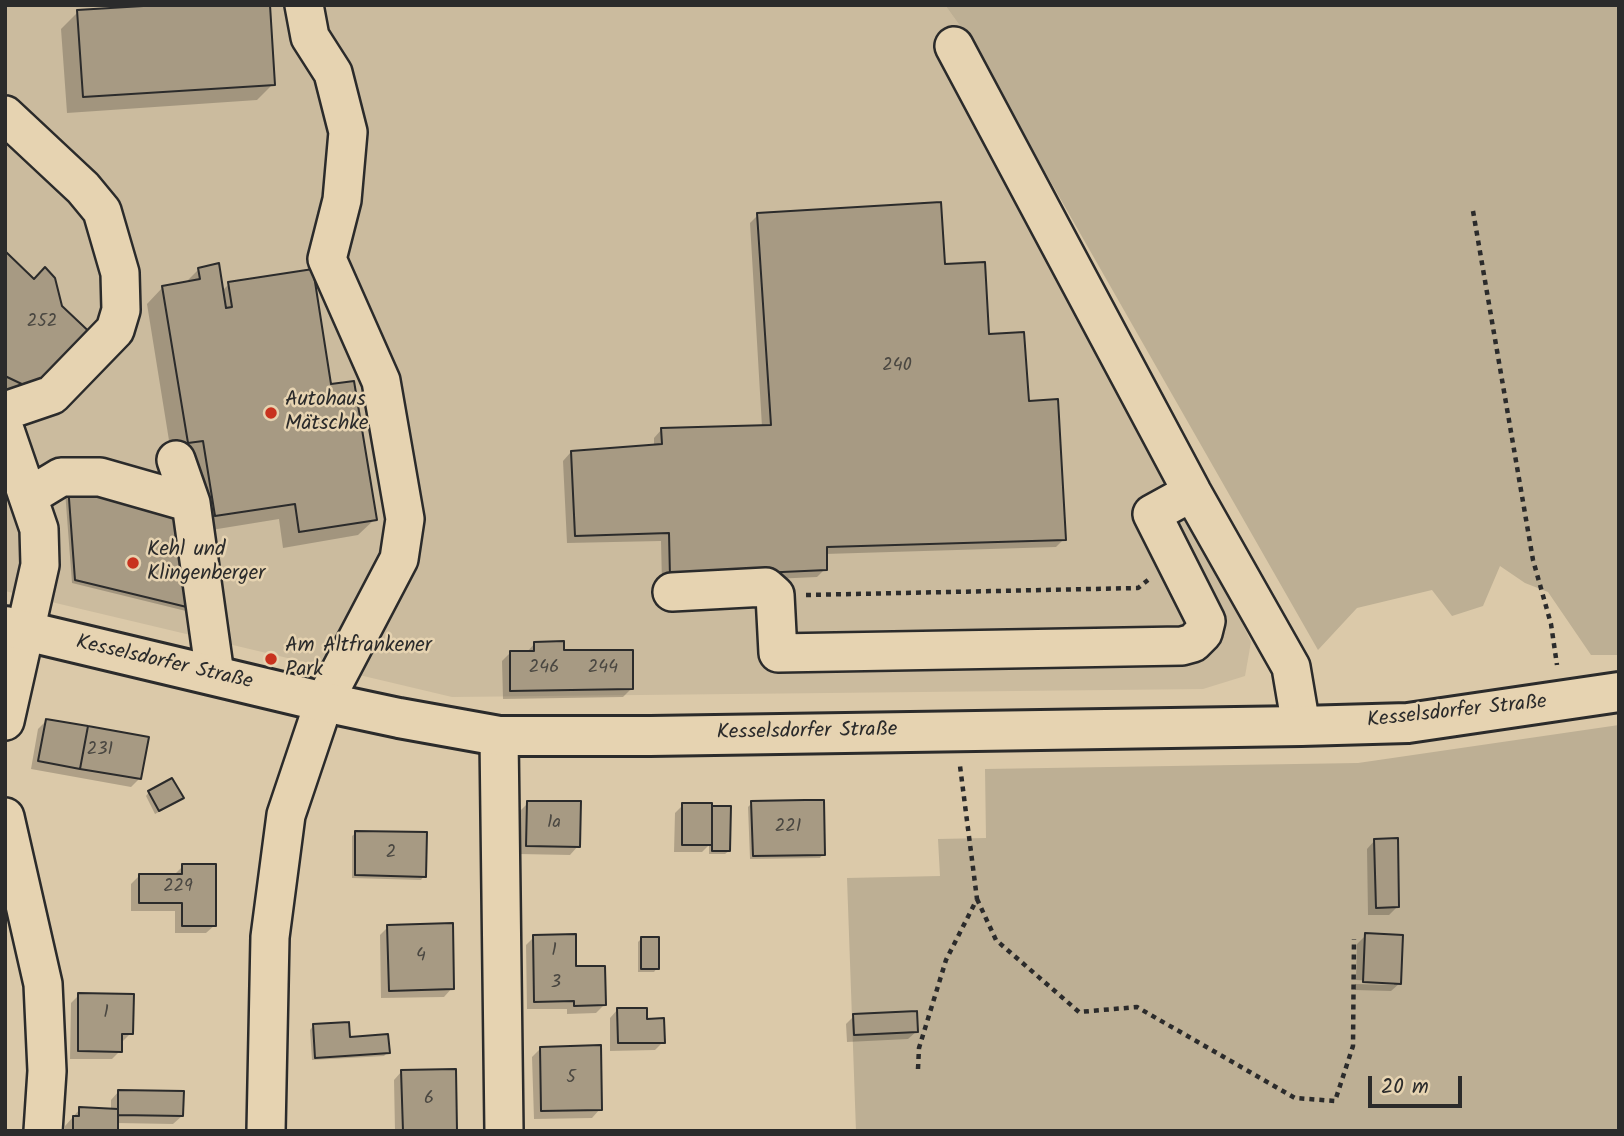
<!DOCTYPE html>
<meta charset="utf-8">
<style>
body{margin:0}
#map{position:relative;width:1624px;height:1136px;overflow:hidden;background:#dbc9a9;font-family:Kalam,sans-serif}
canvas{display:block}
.frame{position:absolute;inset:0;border:7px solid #2b2b2b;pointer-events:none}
.scale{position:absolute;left:1368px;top:1076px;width:94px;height:32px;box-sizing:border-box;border:4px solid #2b2b2b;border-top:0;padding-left:9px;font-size:21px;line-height:24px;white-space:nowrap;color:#2b2b2b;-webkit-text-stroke:5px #e6d3b1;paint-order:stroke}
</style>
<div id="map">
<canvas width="1624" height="1136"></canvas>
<div class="frame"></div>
<div class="scale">20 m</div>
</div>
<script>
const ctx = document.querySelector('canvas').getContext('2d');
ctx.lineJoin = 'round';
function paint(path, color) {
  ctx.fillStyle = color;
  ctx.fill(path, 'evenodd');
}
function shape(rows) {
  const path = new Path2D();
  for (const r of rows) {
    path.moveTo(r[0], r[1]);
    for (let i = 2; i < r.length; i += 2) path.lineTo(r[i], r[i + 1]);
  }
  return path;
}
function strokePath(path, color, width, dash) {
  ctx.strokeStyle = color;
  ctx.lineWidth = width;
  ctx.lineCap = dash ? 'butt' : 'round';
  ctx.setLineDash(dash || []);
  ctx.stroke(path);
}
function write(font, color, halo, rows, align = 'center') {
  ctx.font = font + ' Kalam,sans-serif';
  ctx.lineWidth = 5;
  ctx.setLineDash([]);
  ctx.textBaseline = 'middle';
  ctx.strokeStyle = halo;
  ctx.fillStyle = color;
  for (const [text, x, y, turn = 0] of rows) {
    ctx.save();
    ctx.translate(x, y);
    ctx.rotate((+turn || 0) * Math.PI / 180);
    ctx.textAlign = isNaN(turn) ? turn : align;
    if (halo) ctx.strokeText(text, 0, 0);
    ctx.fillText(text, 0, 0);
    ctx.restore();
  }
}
const built = shape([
 [5,5,945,5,968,37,1251,642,1245,676,1203,689,452,697,5,591]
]);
const green = shape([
 [945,5,1619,5,1619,655,1591,655,1548,592,1525,583,1500,566,1483,606,1452,616,1432,590,1357,608,1318,650,968,37],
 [1619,725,1619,1131,856,1131,847,878,940,876,938,839,986,838,985,769,1358,763]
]);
const shadow = shape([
 [78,12,273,84,257,100,67,113,61,29],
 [758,215,943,266,1027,403,1064,539,1056,547,825,554,825,569,817,577,662,584,661,541,567,543,563,461,571,452,654,446,654,438,662,429,762,427,750,223],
 [5,254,38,397,5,394],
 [198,270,222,291,229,284,330,386,375,519,358,535,283,548,279,519,199,532,172,459,147,304,163,287,185,283],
 [65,491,193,609,190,612,72,583],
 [535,643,563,652,631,689,623,697,503,699,502,661,510,653,527,652],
 [46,721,140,778,131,787,31,769,38,729],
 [149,792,181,798,178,802,155,814,146,796],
 [528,803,578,846,570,855,519,854,520,811],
 [752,803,823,854,820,858,750,859,748,807],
 [683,805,729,851,725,854,709,854,709,845,702,852,674,852,675,813],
 [356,833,424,876,421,880,352,878,352,836],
 [1375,840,1398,906,1389,915,1368,915,1367,849],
 [183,866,215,925,206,933,175,933,175,911,131,911,131,884,139,876,175,874],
 [388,927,452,988,444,997,381,998,380,935],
 [1366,935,1400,983,1391,991,1355,990,1355,984,1394,985,1394,982,1356,980,1357,944],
 [534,937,574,968,604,1005,596,1013,567,1014,567,1009,527,1009,526,945],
 [642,938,657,968,654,972,638,972,638,942],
 [79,995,131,1033,123,1041,120,1041,120,1051,112,1059,70,1059,71,1003],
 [618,1009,645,1020,663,1042,655,1050,610,1051,610,1018],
 [854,1016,917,1031,908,1039,847,1042,846,1024],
 [313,1026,348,1038,388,1052,384,1056,312,1060,310,1030],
 [540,1049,600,1109,592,1118,534,1119,532,1057],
 [402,1071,455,1131,395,1131,394,1080],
 [119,1091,182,1116,173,1124,116,1123,116,1131,65,1131,65,1126,80,1109,111,1110,111,1100]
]);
const building = shape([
 [160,5,270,5,275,85,83,97,77,10,160,5],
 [941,202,945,264,985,262,989,334,1024,332,1029,401,1058,399,1066,540,827,547,827,570,670,577,669,533,575,536,571,451,662,444,661,428,771,425,757,213,941,202],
 [5,251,34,279,45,267,55,278,62,306,98,340,72,367,28,387,5,376,5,251],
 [219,263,226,308,232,307,228,282,313,269,331,384,354,381,377,520,299,532,295,504,215,516,203,441,188,443,162,286,200,279,198,268,219,263],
 [68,485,181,512,195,609,75,580,68,485],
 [564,641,564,650,633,650,633,689,510,691,510,651,534,651,534,642,564,641],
 [46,719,88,726,80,769,38,761,46,719],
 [88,726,149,737,141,779,80,769,88,726],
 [172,778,184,798,159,811,148,791,172,778],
 [805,800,824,800,825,855,753,856,751,801,805,800],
 [527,801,581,801,580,847,526,846,527,801],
 [682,803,712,803,712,845,682,845,682,803],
 [712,806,731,806,730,851,712,851,712,806],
 [355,831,427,832,426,877,355,875,355,831],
 [1398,838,1399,907,1376,908,1374,839,1398,838],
 [182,864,216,864,216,926,182,926,182,903,139,903,139,874,182,874,182,864],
 [453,923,454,989,389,991,387,925,453,923],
 [1365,933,1403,935,1401,984,1363,982,1365,933],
 [576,934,576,966,605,966,606,1005,574,1006,574,1001,534,1002,533,935,576,934],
 [641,937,659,937,659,969,641,969,641,937],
 [78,993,134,994,133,1034,122,1034,122,1052,78,1051,78,993],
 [617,1008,647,1008,647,1019,664,1018,665,1043,618,1043,617,1008],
 [917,1011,918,1032,854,1035,853,1014,917,1011],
 [349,1022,350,1037,388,1034,390,1053,315,1058,313,1024,349,1022],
 [601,1045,602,1110,541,1111,540,1047,601,1045],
 [456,1069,457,1131,403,1131,401,1070,456,1069],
 [118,1090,184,1091,183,1116,118,1115,118,1090],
 [79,1107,118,1109,118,1131,73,1131,73,1116,79,1116,79,1107]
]);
const path = shape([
 [1473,211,1533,560,1551,624,1557,665],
 [806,595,1138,588,1148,580],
 [977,899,996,940,1079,1012,1137,1007,1295,1098,1335,1101,1353,1046,1354,939],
 [918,1069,919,1048,946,960,977,899,960,766]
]);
const minor = shape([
 [954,46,1192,492,1291,667,1301,726],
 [5,115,83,188,102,211,120,273,121,310,115,330,52,395,5,411],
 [5,430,39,529,40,565,5,721],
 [176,460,191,503,215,675],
 [28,497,61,477,100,477,191,503],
 [672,592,766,587,775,595,778,653,1182,646,1193,643,1203,633,1206,621,1152,514,1192,492],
 [499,736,504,1131],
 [5,817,43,984,47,1071,43,1131],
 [266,1131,270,937,286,815,324,702,399,559,405,519,381,381,327,259,342,200,348,132,333,73,310,37,304,5]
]);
const major = shape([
 [5,626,324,702,399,718,499,736,650,736,1301,726,1408,723,1619,692]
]);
const markers = [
 [271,413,7,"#c8321e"],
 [133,563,7,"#c8321e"],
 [271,659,7,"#c8321e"]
];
const numberNames = [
 ["252",42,323],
 ["240",897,367],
 ["246",544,669],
 ["244",603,669],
 ["231",100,751],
 ["1a",554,824],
 ["221",788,828],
 ["2",391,854],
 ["229",178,888],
 ["1",554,952],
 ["4",421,957],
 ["3",556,984],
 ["1",106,1014],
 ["5",571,1079],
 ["6",429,1100]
];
const poiNames = [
 ["Autohaus",285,401],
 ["Mätschke",285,425],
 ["Kehl und",147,551],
 ["Klingenberger",147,575],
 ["Am Altfrankener",285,647],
 ["Park",285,671]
];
const streetNames = [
 ["Kesselsdorfer Straße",164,664,13],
 ["Kesselsdorfer Straße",1457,713,-6],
 ["Kesselsdorfer Straße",807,733,-1]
];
paint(built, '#cbbb9e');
paint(green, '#bdaf94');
paint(shadow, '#0003');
paint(building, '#a79a83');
strokePath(building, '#2b2b2b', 2);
strokePath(minor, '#2b2b2b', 42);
strokePath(major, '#2b2b2b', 44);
strokePath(path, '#2b2b2b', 4.5, [5, 5]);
strokePath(minor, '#e6d3b1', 37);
strokePath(major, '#e6d3b1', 38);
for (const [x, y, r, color] of markers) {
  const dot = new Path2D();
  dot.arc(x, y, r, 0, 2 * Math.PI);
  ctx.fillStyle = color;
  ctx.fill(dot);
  strokePath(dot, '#e6d3b1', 2.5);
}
write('18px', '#4a4741', null, numberNames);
write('21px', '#2b2b2b', '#e6d3b1', poiNames, 'left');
write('21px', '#2b2b2b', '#e6d3b1', streetNames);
</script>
